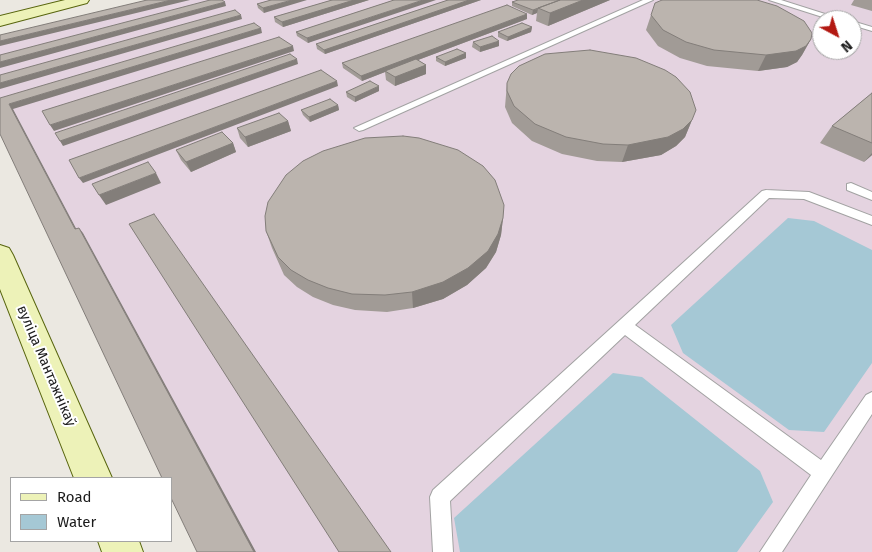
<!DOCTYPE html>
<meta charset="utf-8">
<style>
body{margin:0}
#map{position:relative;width:872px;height:552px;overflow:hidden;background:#ebe8e1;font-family:"Fira Sans",sans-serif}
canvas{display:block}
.legend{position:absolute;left:10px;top:477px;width:162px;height:65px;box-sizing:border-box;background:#fff;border:1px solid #a4a4a4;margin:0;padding:6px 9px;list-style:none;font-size:15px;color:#1b1b1b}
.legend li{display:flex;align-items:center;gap:10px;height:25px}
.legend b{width:25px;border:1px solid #a4a4a4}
.north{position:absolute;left:812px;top:10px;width:50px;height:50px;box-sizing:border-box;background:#fff;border:1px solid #a4a4a4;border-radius:50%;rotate:140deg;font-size:14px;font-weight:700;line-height:20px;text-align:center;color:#1b1b1b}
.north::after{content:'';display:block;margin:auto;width:18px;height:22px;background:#b31912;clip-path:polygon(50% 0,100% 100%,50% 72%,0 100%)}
</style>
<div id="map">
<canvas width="872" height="552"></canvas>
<ul class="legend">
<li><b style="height:6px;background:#edf2b8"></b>Road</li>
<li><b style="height:14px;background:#a5c8d5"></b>Water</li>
</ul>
<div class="north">N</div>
</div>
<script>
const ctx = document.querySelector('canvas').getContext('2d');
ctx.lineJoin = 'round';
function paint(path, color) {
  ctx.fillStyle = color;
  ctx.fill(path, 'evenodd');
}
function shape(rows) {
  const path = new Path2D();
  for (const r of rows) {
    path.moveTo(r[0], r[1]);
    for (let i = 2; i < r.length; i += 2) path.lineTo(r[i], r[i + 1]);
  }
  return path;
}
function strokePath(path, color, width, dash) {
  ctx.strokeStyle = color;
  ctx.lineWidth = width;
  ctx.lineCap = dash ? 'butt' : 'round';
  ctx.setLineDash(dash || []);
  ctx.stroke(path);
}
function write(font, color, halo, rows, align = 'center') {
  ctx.font = font + ' "Fira Sans",sans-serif';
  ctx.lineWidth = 4;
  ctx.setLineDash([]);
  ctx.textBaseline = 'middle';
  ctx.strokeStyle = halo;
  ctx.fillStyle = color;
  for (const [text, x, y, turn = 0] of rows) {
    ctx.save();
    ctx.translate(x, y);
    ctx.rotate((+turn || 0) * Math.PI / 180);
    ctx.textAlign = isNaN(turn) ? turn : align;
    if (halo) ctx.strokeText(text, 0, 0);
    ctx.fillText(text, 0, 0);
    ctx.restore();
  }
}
const industrial = shape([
 [167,0,872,0,872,552,200,552,171,478,0,131,0,40],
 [822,20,852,20,852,50,822,50]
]);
const water = shape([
 [788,218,814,221,872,250,872,363,824,432,789,430,683,353,671,325],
 [613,373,642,377,760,471,773,502,737,552,460,552,454,518]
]);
const lane = shape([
 [643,0,653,0,363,130,359,131,354,128,643,0],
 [769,0,781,0,844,20,832,20,769,0],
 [852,21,872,27,872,31,852,25,852,21],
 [851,183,872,192,872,200,847,190,847,184,851,183],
 [766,190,809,192,872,216,872,225,804,199,769,198,635,325,821,460,866,395,872,392,872,414,782,552,760,552,811,475,625,335,450,501,453,552,433,552,430,497,433,490,762,191,766,190]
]);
const secondary = shape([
 [65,0,89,0,87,3,0,26,0,16,65,0],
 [0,245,9,248,13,255,112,478,74,478,0,289,0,245],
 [98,541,139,541,143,552,102,552,98,541]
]);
const wall = shape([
 [271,0,264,13,258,8,257,4],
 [332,0,369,0,283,27,275,22,274,17],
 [394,0,308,43,297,36,296,32],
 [448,0,481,0,325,54,317,49,316,44],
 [518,0,610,0,548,26,536,21,537,13,532,15,512,6,512,2],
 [854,0,872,0,872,11,851,5],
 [651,15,811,39,802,55,797,62,787,67,758,71,707,66,680,58,658,46,646,30],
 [527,19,418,60,426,65,426,74,395,86,386,80,385,72,362,81,343,68,342,63],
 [532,27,531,32,507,41,498,37,498,32],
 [473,42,499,46,480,52,472,47],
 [466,53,466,58,445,66,436,61,436,57],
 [507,83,692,120,685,137,676,146,661,155,622,162,597,161,562,154,532,141,512,123,505,107],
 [379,91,355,102,347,97,346,92],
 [872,93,872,155,864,162,820,143,832,126],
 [338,105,339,110,310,122,303,115,301,110],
 [288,121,291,131,248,147,240,138,237,128],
 [233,143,236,152,191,172,181,160,176,150],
 [503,218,501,235,496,252,486,268,467,285,443,299,413,308,387,312,355,310,333,305,313,297,297,287,284,275,272,248,266,231]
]);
const shadedWall = shape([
 [171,0,190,0,0,46,0,41],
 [292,0,307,0,264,13,263,8],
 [354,0,369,0,283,27,282,22],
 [423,0,436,0,308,43,307,38],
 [469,0,481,0,325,54,324,50],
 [583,0,610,0,548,26,550,13],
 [225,2,226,6,0,68,0,62],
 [538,9,537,13,532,15,533,10],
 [527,14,527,19,386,72,385,71,385,72,362,81,361,76],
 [241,15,242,19,0,89,0,83],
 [532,27,531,32,507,41,508,37],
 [261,28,262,33,13,109,79,234,75,229,9,104],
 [811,39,802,55,797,62,787,67,758,71,766,55],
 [499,41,499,46,480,52,480,47],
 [293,46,294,51,54,131,50,125],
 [466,53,466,58,445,66,445,62],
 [297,59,298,64,63,146,60,141],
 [426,65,426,74,395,86,395,77],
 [337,81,338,86,83,183,79,178],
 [379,86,379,91,355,102,355,97],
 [338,105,339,110,310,122,309,117],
 [692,120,685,137,676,146,661,155,622,162,628,145],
 [288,121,291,131,248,147,245,137],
 [233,143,236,152,191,172,186,162],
 [872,153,872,155,864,162],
 [156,173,161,183,106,205,99,195],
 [503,218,501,235,496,252,486,268,467,285,443,299,413,308,412,292],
 [79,228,83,233,256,552,254,552]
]);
const building = shape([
 [147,0,171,0,0,41,0,35,147,0],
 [210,0,222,0,225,2,0,62,0,55,210,0],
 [271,0,292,0,263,8,257,4,271,0],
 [332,0,354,0,282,22,274,17,332,0],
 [394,0,423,0,307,38,296,32,394,0],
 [448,0,469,0,324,50,316,44,448,0],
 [518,0,560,0,533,10,512,2,518,0],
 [560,0,583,0,550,13,538,8,560,0],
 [662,0,757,0,777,6,804,21,812,33,811,39,806,46,796,51,766,55,714,50,686,42,663,30,651,15,655,3,662,0],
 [507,5,527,14,361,76,342,63,507,5],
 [235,10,241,15,0,83,0,75,235,10],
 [254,23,261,28,9,104,75,229,79,228,254,552,197,552,171,498,171,478,162,478,0,134,0,98,254,23],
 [522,23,532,27,508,37,498,32,522,23],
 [492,36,499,41,480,47,473,42,492,36],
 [279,37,293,46,50,125,42,111,279,37],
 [457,49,466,53,445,62,436,57,457,49],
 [590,50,636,58,665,70,676,77,690,92,696,110,692,120,683,129,668,137,628,145,603,144,566,137,535,124,514,106,507,91,507,83,511,74,519,66,545,54,590,50],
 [290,54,297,59,60,141,55,133,290,54],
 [416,59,426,65,395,77,385,71,416,59],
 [321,70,337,81,79,178,69,160,321,70],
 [370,81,379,86,355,97,346,92,370,81],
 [872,93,872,143,832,126,872,93],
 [330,99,338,105,309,117,301,110,330,99],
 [279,113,288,121,245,137,237,128,279,113],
 [222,132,233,143,186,162,176,150,222,132],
 [403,136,419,138,458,150,483,166,495,180,504,205,503,218,498,234,488,251,468,268,443,282,412,292,385,295,352,294,328,288,308,280,291,270,278,257,266,231,265,216,268,202,286,175,303,161,323,151,365,138,403,136],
 [148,162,156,173,99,195,92,184,148,162],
 [154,214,391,552,339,552,129,224,154,214]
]);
const streetNames = [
 ["вуліца Мантажнікаў",46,366,67]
];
paint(industrial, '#e4d3e0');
paint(water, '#a5c8d5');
strokePath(lane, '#a2a2a2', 2);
strokePath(secondary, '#58650e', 2);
paint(lane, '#fff');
paint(secondary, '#edf2b8');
paint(wall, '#a19b96');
paint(shadedWall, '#837e7a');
paint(building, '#bbb4ae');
strokePath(building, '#837e7a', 1);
write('14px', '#1b1b1b', '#fff', streetNames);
</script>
